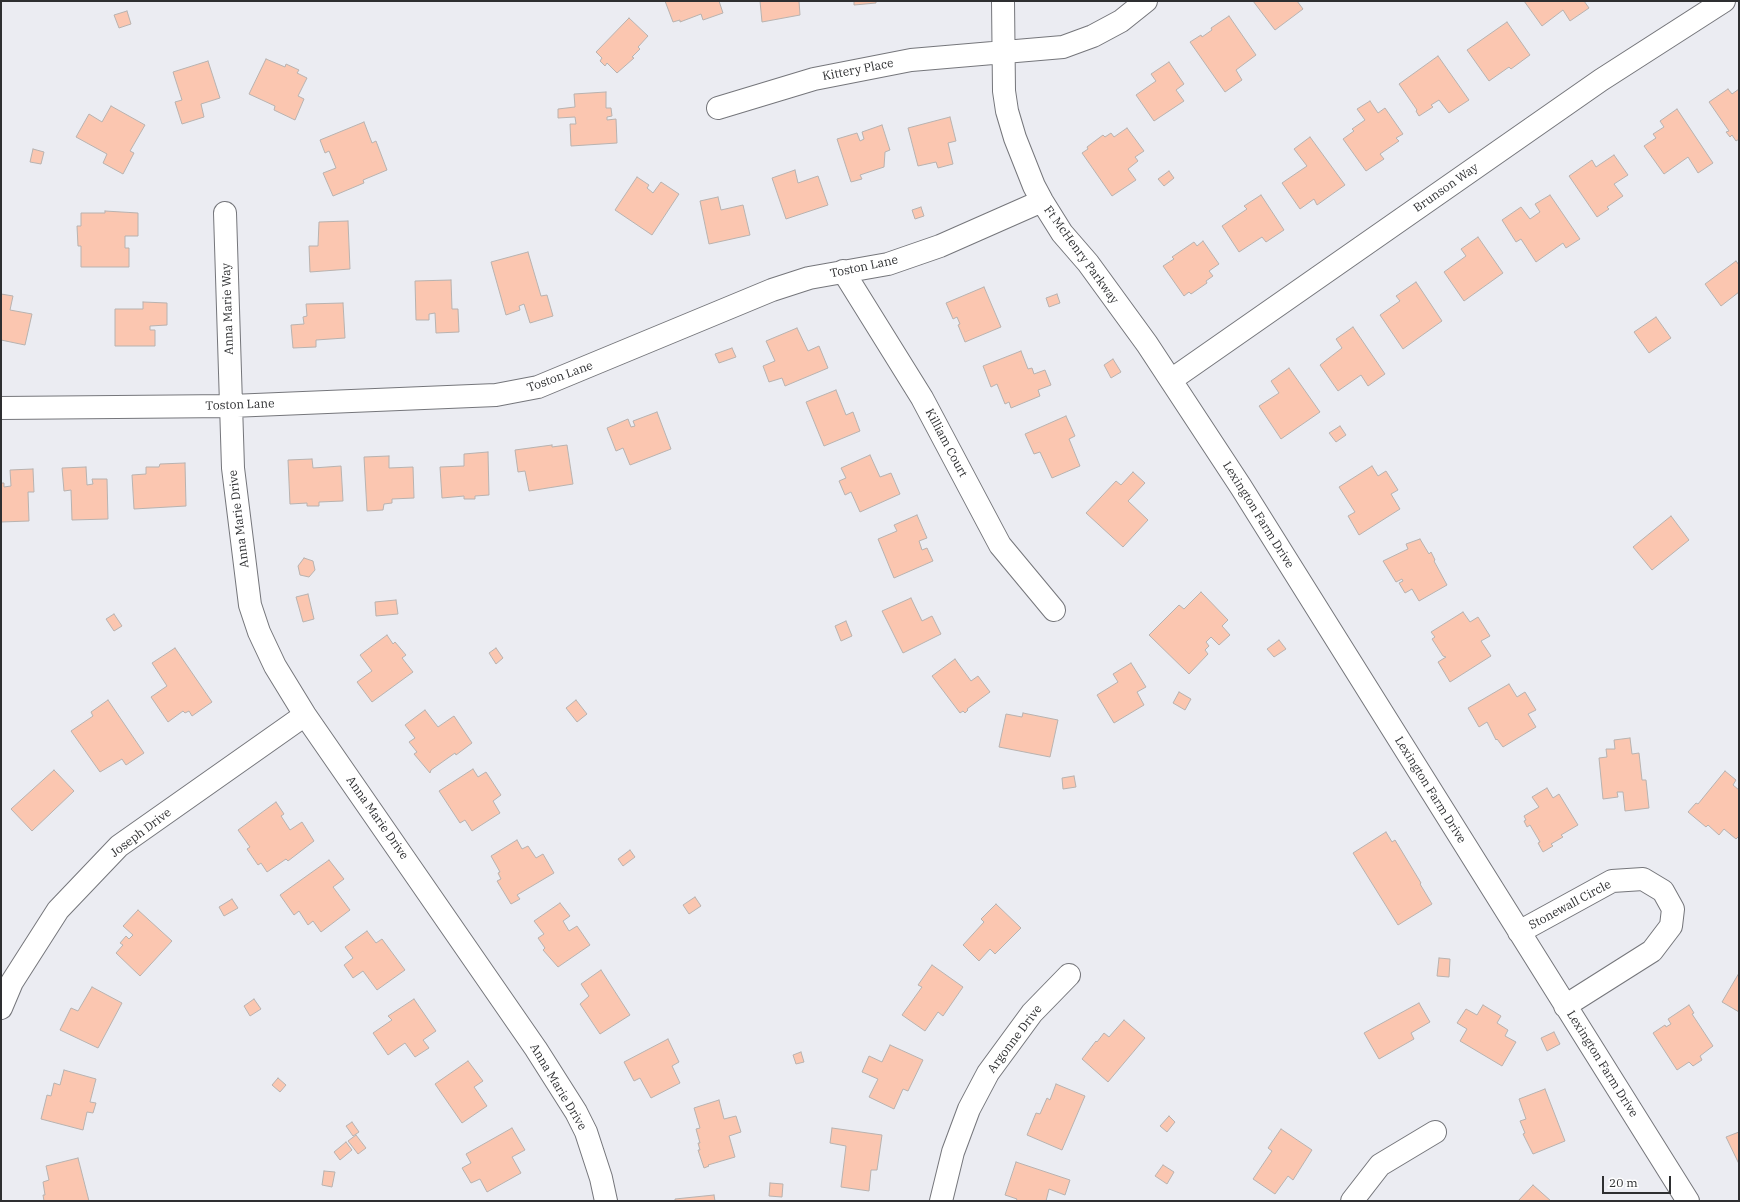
<!DOCTYPE html>
<style>
body{margin:0}
#map{position:relative;width:1740px;height:1202px;overflow:hidden;background:#ebecf2;font-family:"IBM Plex Serif",serif}
canvas{display:block}
.frame{position:absolute;inset:0;border:2px solid #2e2f31;pointer-events:none}
.scale{position:absolute;left:1602px;top:1176px;width:69px;height:18px;box-sizing:border-box;border:2px solid #2e2f31;border-top:0;padding-left:5px;font-size:12px;line-height:14px;white-space:nowrap;color:#2e2f31;-webkit-text-stroke:3px #fff;paint-order:stroke}
</style>
<div id="map">
<canvas width="1740" height="1202"></canvas>
<div class="frame"></div>
<div class="scale">20 m</div>
</div>
<script>
const ctx = document.querySelector('canvas').getContext('2d');
ctx.lineJoin = 'round';
function paint(path, color) {
  ctx.fillStyle = color;
  ctx.fill(path, 'evenodd');
}
function shape(rows) {
  const path = new Path2D();
  for (const r of rows) {
    path.moveTo(r[0], r[1]);
    for (let i = 2; i < r.length; i += 2) path.lineTo(r[i], r[i + 1]);
  }
  return path;
}
function strokePath(path, color, width, dash) {
  ctx.strokeStyle = color;
  ctx.lineWidth = width;
  ctx.lineCap = dash ? 'butt' : 'round';
  ctx.setLineDash(dash || []);
  ctx.stroke(path);
}
function write(font, color, halo, rows, align = 'center') {
  ctx.font = font + ' "IBM Plex Serif",serif';
  ctx.lineWidth = 3;
  ctx.setLineDash([]);
  ctx.textBaseline = 'middle';
  ctx.strokeStyle = halo;
  ctx.fillStyle = color;
  for (const [text, x, y, turn = 0] of rows) {
    ctx.save();
    ctx.translate(x, y);
    ctx.rotate((+turn || 0) * Math.PI / 180);
    ctx.textAlign = isNaN(turn) ? turn : align;
    if (halo) ctx.strokeText(text, 0, 0);
    ctx.fillText(text, 0, 0);
    ctx.restore();
  }
}
const building = shape([
 [665,1,719,1,723,13,703,20,701,14,680,22,680,20,673,22,665,1],
 [760,1,799,1,800,15,762,22,760,1],
 [854,1,876,1,876,3,854,5,854,1],
 [1253,1,1297,1,1303,9,1275,30,1253,1],
 [1524,1,1584,1,1589,8,1570,21,1563,10,1542,26,1524,1],
 [127,11,131,24,119,28,114,15,127,11],
 [1229,16,1256,55,1236,70,1242,80,1225,92,1190,42,1201,35,1202,37,1212,30,1211,28,1229,16],
 [629,18,648,36,638,47,640,49,632,57,634,58,617,73,607,63,605,66,600,61,602,58,596,52,629,18],
 [1507,22,1530,55,1511,69,1509,67,1489,81,1467,50,1507,22],
 [1438,56,1469,100,1449,113,1439,100,1431,105,1433,107,1419,116,1416,111,1417,110,1399,84,1438,56],
 [266,59,285,67,286,64,299,70,297,73,307,78,298,96,304,99,295,120,274,110,275,106,249,94,266,59],
 [208,61,220,98,201,104,204,117,182,124,175,102,182,100,173,72,208,61],
 [1169,62,1184,84,1176,90,1184,101,1154,121,1136,95,1156,81,1151,74,1169,62],
 [1728,89,1732,94,1739,89,1739,139,1736,141,1732,135,1730,137,1726,132,1729,131,1709,102,1728,89],
 [606,92,606,108,611,108,612,116,607,117,607,120,616,119,617,143,571,146,570,124,576,124,575,117,558,118,558,109,575,107,574,94,606,92],
 [1370,101,1378,113,1385,108,1403,134,1396,138,1399,141,1380,154,1384,159,1366,171,1343,139,1354,131,1352,129,1365,120,1357,109,1370,101],
 [111,106,145,125,130,151,134,153,123,174,103,163,107,154,76,137,89,114,102,122,111,106],
 [1677,109,1713,163,1698,173,1688,157,1664,174,1644,146,1656,138,1653,134,1664,127,1660,121,1677,109],
 [950,117,956,141,948,143,953,164,938,168,936,162,918,166,908,128,950,117],
 [364,122,372,143,376,141,387,170,363,180,364,183,333,196,323,173,336,168,329,151,325,153,320,140,364,122],
 [882,125,890,150,885,152,884,167,860,175,862,179,851,182,837,139,857,133,860,141,864,139,862,132,882,125],
 [1127,128,1144,151,1135,157,1138,161,1128,169,1136,180,1112,196,1082,153,1088,149,1087,147,1103,135,1105,137,1111,133,1114,137,1127,128],
 [1310,137,1345,185,1317,205,1314,199,1300,209,1282,183,1307,166,1294,149,1310,137],
 [33,149,44,152,41,164,30,162,33,149],
 [1614,155,1628,175,1614,184,1623,196,1607,207,1609,209,1597,217,1569,176,1592,160,1596,167,1614,155],
 [795,170,798,183,818,176,828,205,786,219,772,178,795,170],
 [1169,171,1174,178,1164,186,1158,179,1169,171],
 [637,177,649,185,647,188,653,193,661,182,679,194,652,235,615,210,637,177],
 [1261,195,1284,230,1266,242,1262,237,1239,252,1222,226,1247,209,1244,206,1261,195],
 [1550,195,1580,239,1566,248,1563,243,1536,262,1521,239,1516,242,1502,220,1521,207,1530,219,1540,212,1535,204,1550,195],
 [718,197,721,210,743,205,750,235,709,244,700,201,718,197],
 [921,207,924,216,915,219,912,210,921,207],
 [105,211,138,213,138,236,125,236,125,248,129,248,129,267,81,267,81,246,78,246,77,226,81,226,81,213,105,213,105,211],
 [348,221,350,269,310,272,309,246,318,246,319,222,348,221],
 [1478,237,1503,273,1464,301,1444,272,1466,256,1461,249,1478,237],
 [1203,241,1219,264,1209,271,1213,276,1206,281,1207,283,1191,294,1189,292,1184,296,1163,266,1174,259,1172,257,1194,242,1197,246,1203,241],
 [528,252,541,296,547,295,553,316,530,323,524,304,519,306,520,310,506,315,491,262,528,252],
 [1736,261,1739,265,1739,292,1721,306,1705,284,1736,261],
 [451,280,452,309,458,309,459,332,436,333,435,313,429,314,429,320,416,320,415,281,451,280],
 [1416,282,1442,321,1403,349,1380,315,1400,301,1396,296,1416,282],
 [984,287,1001,327,965,342,958,325,960,324,957,317,953,319,946,303,984,287],
 [1,294,13,296,10,310,32,314,25,345,1,340,1,294],
 [1057,294,1060,303,1049,307,1046,298,1057,294],
 [143,302,167,303,167,325,150,326,150,330,155,330,155,346,115,346,115,309,143,309,143,302],
 [343,303,345,338,316,340,316,347,293,348,291,325,304,324,303,317,307,316,306,304,343,303],
 [1656,317,1671,338,1649,353,1634,332,1656,317],
 [1353,327,1385,374,1368,386,1361,375,1338,391,1320,365,1342,348,1336,339,1353,327],
 [797,328,808,351,819,346,828,368,785,386,782,378,769,382,763,366,775,361,766,341,797,328],
 [732,348,736,357,719,363,715,354,732,348],
 [1021,351,1028,369,1032,368,1034,374,1045,370,1051,385,1038,390,1040,396,1011,408,1009,402,1005,404,997,384,991,387,983,366,1021,351],
 [1113,359,1121,372,1111,378,1104,365,1113,359],
 [1289,368,1320,412,1281,439,1259,406,1279,393,1271,381,1289,368],
 [836,390,846,415,853,412,860,431,824,446,806,402,836,390],
 [657,412,671,449,630,465,623,448,616,451,607,428,628,419,631,427,635,426,633,421,657,412],
 [1066,416,1075,436,1069,439,1080,466,1052,478,1040,452,1034,454,1025,434,1066,416],
 [1340,426,1346,435,1336,442,1329,433,1340,426],
 [552,445,552,447,567,445,573,484,529,491,525,471,518,472,515,450,552,445],
 [488,452,489,495,475,496,475,499,464,499,464,496,442,498,440,467,464,466,464,454,488,452],
 [870,455,880,477,891,473,900,494,860,512,851,492,845,495,839,481,846,478,841,468,870,455],
 [389,456,389,468,413,467,414,498,392,499,392,503,384,504,383,510,367,511,364,457,389,456],
 [312,459,313,468,341,466,343,501,319,502,319,506,307,506,307,503,290,504,288,460,312,459],
 [185,463,186,506,134,509,132,475,146,474,146,467,159,467,160,464,185,463],
 [1372,466,1378,476,1386,471,1398,490,1391,494,1400,509,1359,535,1348,516,1355,512,1339,487,1372,466],
 [86,467,87,485,93,484,92,479,107,479,108,519,72,520,71,490,64,491,62,468,86,467],
 [33,469,34,492,28,492,29,521,1,522,1,483,4,483,4,487,11,486,10,470,33,469],
 [1133,472,1145,483,1128,501,1148,520,1123,547,1086,513,1116,481,1121,485,1133,472],
 [917,515,927,538,919,541,922,550,927,548,933,561,894,578,878,539,897,531,894,525,917,515],
 [1671,516,1689,540,1652,570,1633,547,1671,516],
 [1420,539,1429,554,1431,552,1435,560,1434,561,1447,585,1419,601,1412,589,1405,593,1399,583,1403,581,1402,579,1396,582,1383,561,1408,549,1406,544,1420,539],
 [304,558,313,561,315,570,309,577,300,575,298,566,304,558],
 [1201,592,1228,620,1222,626,1230,635,1219,645,1211,637,1206,642,1209,646,1205,650,1208,654,1189,674,1149,635,1179,605,1184,609,1201,592],
 [308,594,314,619,303,622,296,597,308,594],
 [911,598,922,621,932,616,941,634,903,653,882,611,911,598],
 [396,600,398,614,376,616,375,602,396,600],
 [1463,612,1470,622,1478,617,1490,636,1481,641,1491,656,1450,682,1438,662,1446,657,1443,656,1432,639,1435,637,1431,632,1463,612],
 [114,614,122,626,114,631,106,619,114,614],
 [846,621,852,636,841,641,835,626,846,621],
 [387,635,393,644,395,642,406,655,402,658,413,672,372,702,357,682,372,671,360,655,387,635],
 [1279,640,1286,649,1274,657,1267,649,1279,640],
 [175,648,212,702,192,716,189,711,185,713,183,711,168,722,151,697,167,686,152,663,175,648],
 [496,648,503,658,496,664,489,653,496,648],
 [955,659,971,681,978,676,990,692,967,709,968,710,965,713,963,711,960,713,932,676,955,659],
 [1131,663,1146,687,1137,692,1144,705,1114,723,1097,695,1118,682,1113,674,1131,663],
 [1509,684,1517,697,1525,692,1536,710,1528,714,1536,727,1503,747,1497,739,1496,740,1487,722,1479,727,1468,708,1509,684],
 [1179,692,1191,699,1185,710,1173,703,1179,692],
 [108,700,144,753,126,765,122,759,100,772,71,731,93,716,91,712,108,700],
 [576,700,587,714,577,722,566,708,576,700],
 [425,710,438,727,454,716,472,743,456,755,455,753,431,770,430,773,414,754,417,752,409,742,415,738,405,725,425,710],
 [1023,713,1058,720,1050,757,999,747,1006,714,1022,717,1023,713],
 [1630,738,1632,754,1639,753,1642,780,1646,780,1649,808,1625,811,1623,792,1617,792,1618,797,1603,799,1599,758,1607,757,1606,749,1615,749,1614,740,1630,738],
 [473,769,478,777,486,772,501,795,493,801,500,813,472,831,465,820,460,823,439,791,473,769],
 [54,770,74,791,32,831,11,809,54,770],
 [1725,771,1736,780,1733,785,1739,790,1739,836,1736,839,1724,829,1719,835,1708,825,1706,827,1688,812,1696,803,1698,804,1725,771],
 [1074,776,1076,787,1063,789,1062,778,1074,776],
 [1547,788,1553,798,1559,794,1578,825,1561,835,1563,837,1551,844,1553,846,1543,852,1538,843,1540,842,1530,825,1527,827,1524,821,1526,820,1524,816,1539,807,1532,797,1547,788],
 [276,802,284,814,281,816,290,830,302,822,314,841,288,861,286,859,267,872,261,863,258,865,247,849,250,847,238,830,276,802],
 [1386,832,1392,842,1395,840,1421,883,1420,884,1432,904,1398,925,1353,853,1386,832],
 [517,840,522,849,528,846,536,858,543,854,554,873,517,895,520,899,511,904,497,881,501,879,498,873,500,872,491,856,517,840],
 [630,850,635,857,623,866,618,859,630,850],
 [329,860,344,879,333,887,350,910,321,932,313,921,308,925,299,911,294,915,280,895,329,860],
 [695,897,701,906,689,914,683,905,695,897],
 [232,899,238,908,224,916,219,907,232,899],
 [560,903,570,916,563,921,569,931,577,926,590,945,558,967,543,950,545,948,538,938,544,934,534,921,560,903],
 [996,904,1021,928,995,954,990,949,979,961,963,945,984,922,981,919,996,904],
 [138,910,172,941,140,976,116,953,123,945,120,943,126,936,129,939,133,935,123,926,138,910],
 [367,931,376,943,382,939,405,970,377,990,363,971,353,978,344,965,353,958,345,947,367,931],
 [1439,958,1450,959,1449,977,1437,976,1439,958],
 [932,965,963,987,943,1016,938,1012,925,1031,902,1015,922,987,918,985,932,965],
 [601,970,630,1015,600,1034,580,1004,589,996,581,984,601,970],
 [1739,973,1739,1012,1722,1002,1739,973],
 [92,987,122,1003,98,1048,60,1030,71,1008,78,1011,92,987],
 [254,999,261,1009,250,1016,244,1006,254,999],
 [414,999,436,1031,423,1040,429,1048,415,1057,405,1043,388,1055,373,1033,392,1020,388,1016,414,999],
 [1419,1003,1430,1022,1411,1033,1414,1039,1379,1059,1364,1033,1419,1003],
 [1483,1005,1501,1016,1497,1023,1508,1030,1505,1036,1516,1042,1502,1066,1460,1041,1467,1029,1457,1023,1466,1009,1477,1015,1483,1005],
 [1689,1005,1694,1013,1692,1014,1713,1046,1700,1056,1702,1060,1693,1066,1689,1062,1677,1070,1653,1033,1665,1025,1666,1027,1671,1024,1668,1019,1689,1005],
 [1124,1020,1145,1038,1108,1082,1082,1059,1096,1041,1097,1042,1104,1033,1109,1037,1124,1020],
 [1554,1032,1560,1044,1547,1051,1541,1038,1554,1032],
 [668,1039,679,1062,672,1066,680,1083,651,1098,640,1078,634,1081,624,1062,668,1039],
 [890,1045,923,1060,908,1091,903,1089,894,1109,869,1097,878,1079,862,1072,869,1056,882,1062,890,1045],
 [801,1052,804,1062,796,1064,793,1055,801,1052],
 [468,1061,483,1081,474,1087,487,1106,462,1123,435,1084,468,1061],
 [64,1070,96,1079,90,1102,96,1103,93,1113,87,1112,83,1130,41,1119,47,1095,51,1096,54,1083,60,1085,64,1070],
 [278,1078,286,1085,280,1092,272,1085,278,1078],
 [1056,1084,1085,1096,1062,1150,1027,1135,1036,1113,1040,1114,1047,1098,1050,1100,1056,1084],
 [1545,1089,1565,1141,1533,1154,1523,1134,1525,1133,1520,1121,1526,1119,1519,1099,1545,1089],
 [719,1100,724,1119,736,1116,741,1132,729,1136,735,1157,708,1165,709,1166,704,1168,698,1150,700,1150,698,1143,700,1143,696,1129,700,1128,694,1108,719,1100],
 [1169,1116,1175,1122,1167,1132,1160,1126,1169,1116],
 [352,1122,359,1132,353,1136,346,1126,352,1122],
 [512,1128,525,1150,512,1157,521,1173,487,1192,480,1179,471,1183,462,1168,471,1163,466,1154,512,1128],
 [832,1128,882,1135,877,1170,871,1170,869,1191,841,1187,846,1146,830,1143,832,1128],
 [1281,1129,1312,1150,1293,1180,1288,1176,1275,1194,1253,1179,1272,1151,1268,1148,1281,1129],
 [1739,1132,1739,1164,1726,1137,1739,1132],
 [356,1135,366,1148,358,1154,348,1141,356,1135],
 [346,1142,352,1150,340,1160,334,1152,346,1142],
 [78,1158,89,1201,44,1201,43,1195,45,1195,43,1182,49,1180,46,1166,78,1158],
 [1016,1162,1070,1180,1065,1195,1049,1189,1046,1201,1016,1201,1017,1199,1005,1195,1016,1162],
 [1163,1165,1174,1172,1167,1184,1155,1176,1163,1165],
 [324,1171,335,1172,332,1187,322,1185,324,1171],
 [770,1183,783,1184,782,1197,769,1196,770,1183],
 [1533,1185,1551,1201,1518,1201,1533,1185],
 [714,1195,715,1201,675,1201,675,1199,714,1195]
]);
const minor = shape([
 [1003,1,1004,91,1007,111,1015,138,1034,186,1042,201,1062,233,1088,263,1147,344,1241,487,1688,1201],
 [718,108,814,79,911,60,1063,47,1093,36,1121,21,1146,1],
 [225,213,233,468,250,605,259,632,275,666,305,715,536,1049,576,1112,586,1132,601,1178,606,1201],
 [843,271,922,398,1000,545,1054,610],
 [1171,380,1601,80,1724,1],
 [1,408,231,406,496,395,538,387,772,290,809,278,888,264,940,246,1042,201],
 [1519,932,1612,881,1643,879,1663,891,1673,909,1671,926,1652,951,1565,1006],
 [1,1008,12,982,58,910,119,846,305,715],
 [941,1201,953,1152,969,1109,988,1073,1032,1013,1069,975],
 [1352,1201,1380,1165,1435,1132]
]);
const streetNames = [
 ["Kittery Place",858,70,-11],
 ["Brunson Way",1446,188,-35],
 ["Ft McHenry Parkway",1081,255,54],
 ["Toston Lane",864,267,-12],
 ["Anna Marie Way",228,309,-92],
 ["Toston Lane",560,377,-20],
 ["Toston Lane",240,405,-2],
 ["Killiam Court",946,443,62],
 ["Lexington Farm Drive",1258,515,58],
 ["Anna Marie Drive",239,519,-97],
 ["Lexington Farm Drive",1430,790,58],
 ["Anna Marie Drive",377,818,55],
 ["Joseph Drive",141,833,-37],
 ["Stonewall Circle",1570,905,-28],
 ["Argonne Drive",1015,1039,-53],
 ["Lexington Farm Drive",1602,1064,58],
 ["Anna Marie Drive",558,1087,59]
];
paint(building, '#fbc6b0');
strokePath(building, '#b8b2af', 1);
strokePath(minor, '#75767b', 24);
strokePath(minor, '#fff', 22);
write('12px', '#2e2f31', '#fff', streetNames);
</script>
